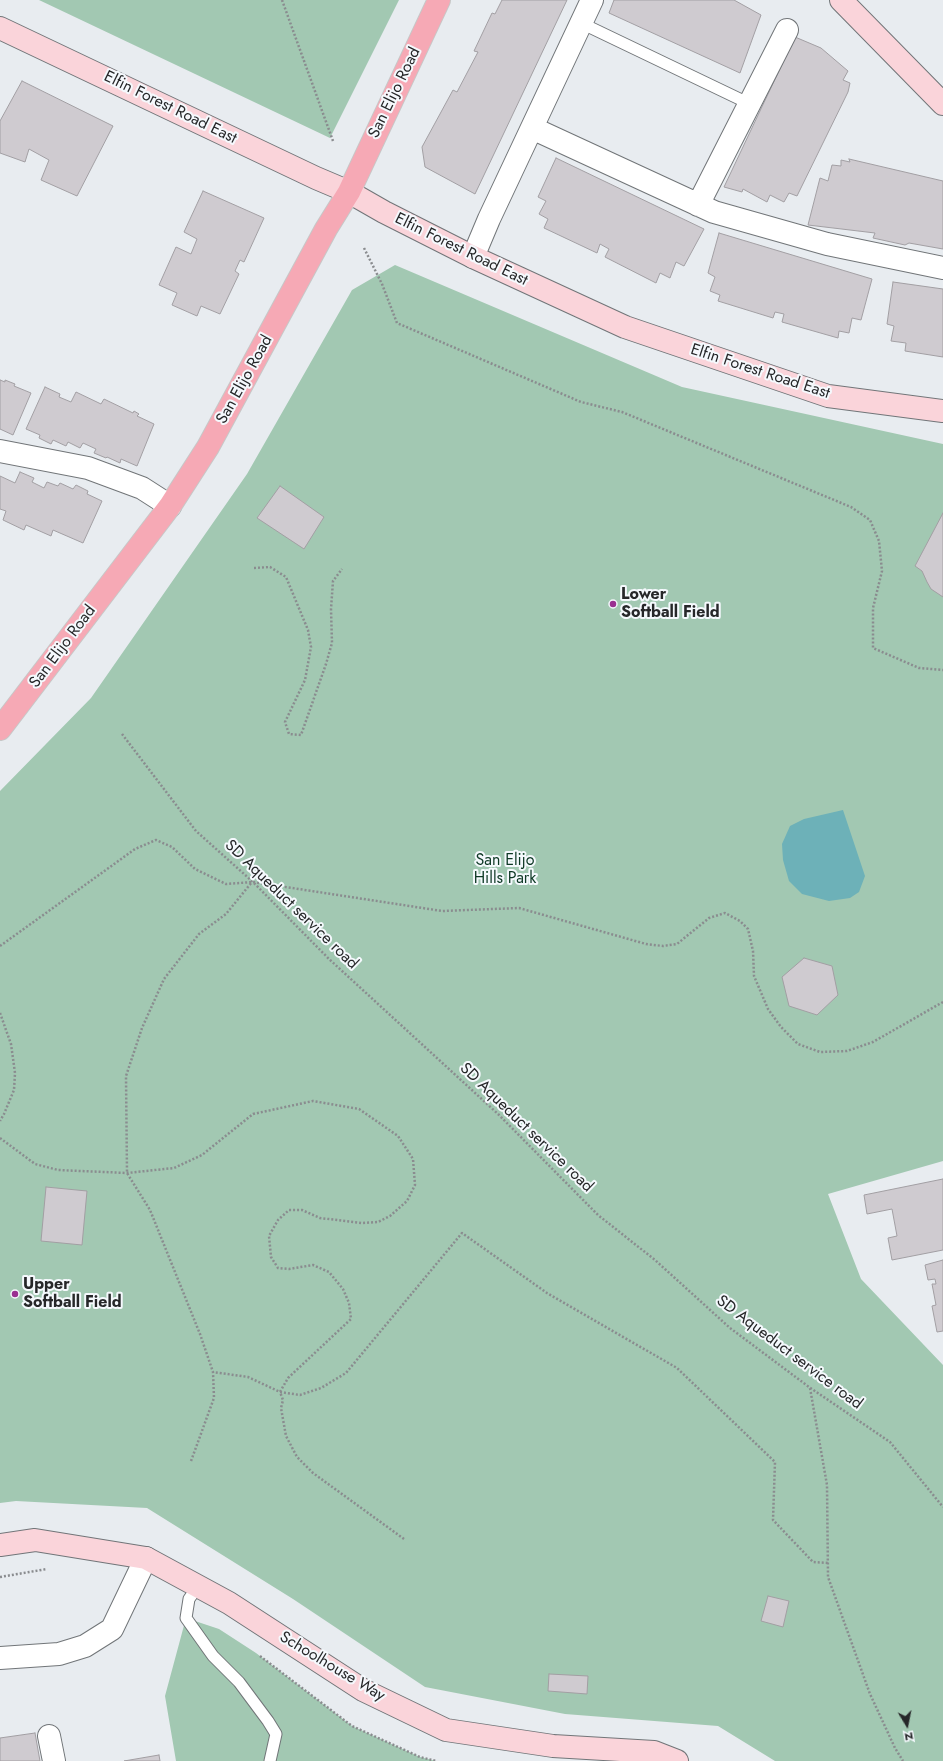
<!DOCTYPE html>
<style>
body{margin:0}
#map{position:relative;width:943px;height:1761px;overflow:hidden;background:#e8ecf0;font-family:Jost,sans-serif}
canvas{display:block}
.north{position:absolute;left:887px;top:1705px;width:40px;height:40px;-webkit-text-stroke:3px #f5f9fd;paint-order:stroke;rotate:170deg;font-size:11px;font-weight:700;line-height:16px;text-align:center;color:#262729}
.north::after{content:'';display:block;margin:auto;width:14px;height:18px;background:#262729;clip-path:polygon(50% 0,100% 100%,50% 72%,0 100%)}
</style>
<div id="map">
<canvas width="943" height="1761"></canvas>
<div class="north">N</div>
</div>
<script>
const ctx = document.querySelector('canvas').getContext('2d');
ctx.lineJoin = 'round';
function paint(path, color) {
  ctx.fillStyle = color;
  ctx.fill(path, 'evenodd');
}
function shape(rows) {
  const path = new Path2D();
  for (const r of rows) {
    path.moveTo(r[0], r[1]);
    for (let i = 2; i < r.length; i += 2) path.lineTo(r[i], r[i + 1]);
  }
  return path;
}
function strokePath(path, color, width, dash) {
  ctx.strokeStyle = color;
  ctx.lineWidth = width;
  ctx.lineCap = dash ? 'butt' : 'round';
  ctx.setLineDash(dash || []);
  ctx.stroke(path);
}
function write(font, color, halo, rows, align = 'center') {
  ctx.font = font + ' Jost,sans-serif';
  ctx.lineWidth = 4;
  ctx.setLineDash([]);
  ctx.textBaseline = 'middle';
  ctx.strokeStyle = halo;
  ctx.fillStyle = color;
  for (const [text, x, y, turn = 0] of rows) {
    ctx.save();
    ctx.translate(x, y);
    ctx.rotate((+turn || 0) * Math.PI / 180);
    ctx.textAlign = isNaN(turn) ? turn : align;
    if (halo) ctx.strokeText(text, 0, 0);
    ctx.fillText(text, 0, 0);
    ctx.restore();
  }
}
const green = shape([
 [39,0,399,0,330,138],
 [395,265,682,387,943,444,943,1161,828,1194,861,1279,943,1365,943,1761,775,1761,718,1726,565,1714,425,1687,293,1599,147,1508,16,1501,0,1503,0,791,91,698,247,474,352,290],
 [186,1618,219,1629,256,1653,352,1726,420,1757,436,1761,176,1761,165,1696]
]);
const water = shape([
 [843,810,865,876,859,892,850,898,829,901,802,894,789,881,783,860,782,844,790,826,804,819]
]);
const building = shape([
 [502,0,567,0,475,194,425,167,422,147,453,90,457,92,478,52,474,51,492,13,495,14,502,0],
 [614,0,734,0,761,15,740,73,609,13,614,0],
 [795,37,821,48,848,71,843,80,850,83,848,92,797,196,789,193,784,202,770,195,767,202,743,189,742,192,724,187,795,37],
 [22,81,113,126,77,196,41,180,49,160,29,149,25,162,0,153,0,121,22,81],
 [556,158,704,229,684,266,676,262,670,278,660,273,656,283,605,257,609,249,600,244,597,253,544,228,548,219,539,214,546,201,538,197,556,158],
 [849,159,943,181,943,249,909,243,905,245,873,238,875,233,808,225,820,178,828,181,832,165,841,166,841,160,850,162,849,159],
 [203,191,264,218,244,262,240,260,235,271,239,274,220,314,201,306,197,316,172,305,177,293,159,285,176,247,191,254,197,239,184,232,203,191],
 [719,233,872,279,861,320,852,318,849,333,839,331,838,338,782,322,784,314,775,312,773,318,718,301,720,295,710,291,715,277,708,273,719,233],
 [893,282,943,289,943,357,905,351,906,343,891,341,894,326,887,324,893,282],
 [0,380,5,382,5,380,15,384,14,386,31,393,13,435,0,429,0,380],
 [45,387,60,394,59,397,71,402,76,392,101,404,104,399,133,413,134,411,139,414,137,416,154,424,137,466,121,459,120,463,107,457,106,458,94,453,96,449,83,443,80,448,68,442,66,446,53,440,51,444,39,438,40,435,26,429,45,387],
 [20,472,34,478,32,482,44,488,47,482,58,486,60,483,73,489,76,485,88,491,87,494,102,501,83,543,53,530,51,536,26,525,24,530,3,520,6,511,0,509,0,476,15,483,20,472],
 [280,486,324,517,304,549,257,518,280,486],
 [943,513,943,597,931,589,927,582,922,571,915,566,943,513],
 [804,958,832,966,838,995,817,1015,789,1006,782,977,804,958],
 [943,1179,943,1250,892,1260,888,1238,897,1236,892,1209,867,1214,864,1195,943,1179],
 [46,1187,87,1191,82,1245,41,1241,46,1187],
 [943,1260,943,1331,937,1332,932,1306,936,1305,932,1284,936,1284,935,1279,928,1280,925,1265,943,1260],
 [768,1596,789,1601,783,1627,761,1621,768,1596],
 [549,1674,588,1676,587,1694,548,1691,549,1674],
 [35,1733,40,1761,0,1761,0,1738,35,1733],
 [159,1755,160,1761,124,1761,159,1755]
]);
const path = shape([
 [282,0,333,141],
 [364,248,382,284,397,323,581,402,622,412,851,507,870,520,879,541,882,571,873,608,873,648,919,668,943,670],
 [254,568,270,567,286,577,308,630,311,647,305,680,285,722,289,734,301,735,326,664,332,643,331,609,333,581,342,569],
 [122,734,196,831,253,882,329,959,498,1114,598,1215,655,1260,730,1328,809,1387,890,1442,943,1507],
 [0,946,135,849,156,840,172,847,195,869,226,884,253,882,442,911,519,908,646,944,663,946,677,944,709,918,725,913,740,921,748,929,753,951,754,976,768,1009,781,1027,798,1044,820,1052,847,1051,873,1042,943,1002],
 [0,1013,11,1044,15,1073,14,1090,4,1114,0,1121],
 [0,1138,35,1164,58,1170,127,1173,174,1168,202,1155,253,1114,313,1101,359,1109,398,1136,413,1159,415,1185,407,1201,390,1216,378,1222,362,1223,320,1218,302,1210,289,1210,278,1220,269,1236,271,1257,278,1268,289,1269,313,1265,329,1272,343,1289,349,1303,351,1319,288,1378,280,1392,248,1377,213,1372],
 [810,1388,827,1485,828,1577,870,1694,895,1748,903,1761],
 [191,1461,214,1398,213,1372,200,1334,150,1210,127,1173,126,1076,142,1028,164,979,199,934,226,914,252,882],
 [404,1539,313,1473,297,1457,286,1436,281,1408,283,1400,280,1392,300,1395,321,1388,346,1373,462,1233,547,1293,677,1368,775,1462,773,1520,813,1562,828,1563],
 [0,1577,47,1569],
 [260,1656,352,1726,420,1757,436,1761]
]);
const lane = shape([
 [581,23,750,104],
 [198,1586,189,1599,186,1618,213,1656,239,1682,268,1721,276,1734,270,1761]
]);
const street = shape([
 [532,128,714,212,827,244,943,268],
 [698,205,787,30],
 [473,257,489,219,592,0],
 [0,451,88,468,142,488,170,506],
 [0,1658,59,1654,85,1646,112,1629,146,1558],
 [49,1736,54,1761]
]);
const secondary = shape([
 [841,0,943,104],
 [0,28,316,178,349,192,384,212,473,257,625,327,828,396,943,411],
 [0,1545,35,1540,146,1558,229,1603,363,1690,446,1730,553,1746,654,1752,677,1761]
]);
const primary = shape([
 [0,729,170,506,208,447,326,229,349,192,439,0]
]);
const markers = [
 [613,604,4,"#9a2f91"],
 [15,1294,4,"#9a2f91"]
];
const streetNames = [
 ["San Elijo Road",395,93,-64],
 ["Elfin Forest Road East",170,108,26],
 ["Elfin Forest Road East",461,250,26],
 ["Elfin Forest Road East",760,372,18],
 ["San Elijo Road",245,380,-61],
 ["San Elijo Road",63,647,-53],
 ["SD Aqueduct service road",291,905,44],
 ["SD Aqueduct service road",526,1128,44],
 ["SD Aqueduct service road",789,1353,37],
 ["Schoolhouse Way",332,1667,31]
];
const poiNames = [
 ["Lower",621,595],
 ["Softball Field",621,613],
 ["Upper",23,1285],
 ["Softball Field",23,1303]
];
const parkNames = [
 ["San Elijo",505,861],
 ["Hills Park",505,879]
];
paint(green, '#a2c8b2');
paint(water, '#6db1b8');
paint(building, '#cfcbd0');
strokePath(building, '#a29fa3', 1);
strokePath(lane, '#717578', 13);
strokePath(street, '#717578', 24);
strokePath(secondary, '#717578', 24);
strokePath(primary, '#c7c7c7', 24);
strokePath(path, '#8a8c8f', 2.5, [2, 2]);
strokePath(lane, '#fff', 11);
strokePath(street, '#fff', 22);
strokePath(secondary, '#fad4da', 22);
strokePath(primary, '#f6a9b5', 22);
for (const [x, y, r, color] of markers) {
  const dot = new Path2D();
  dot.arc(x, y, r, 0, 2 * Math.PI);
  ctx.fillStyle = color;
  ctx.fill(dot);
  strokePath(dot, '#f5f9fd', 1.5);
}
write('16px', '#262729', '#f5f9fd', streetNames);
write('bold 16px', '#262729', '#f5f9fd', poiNames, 'left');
write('16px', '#0d3824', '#f5f9fd', parkNames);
</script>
